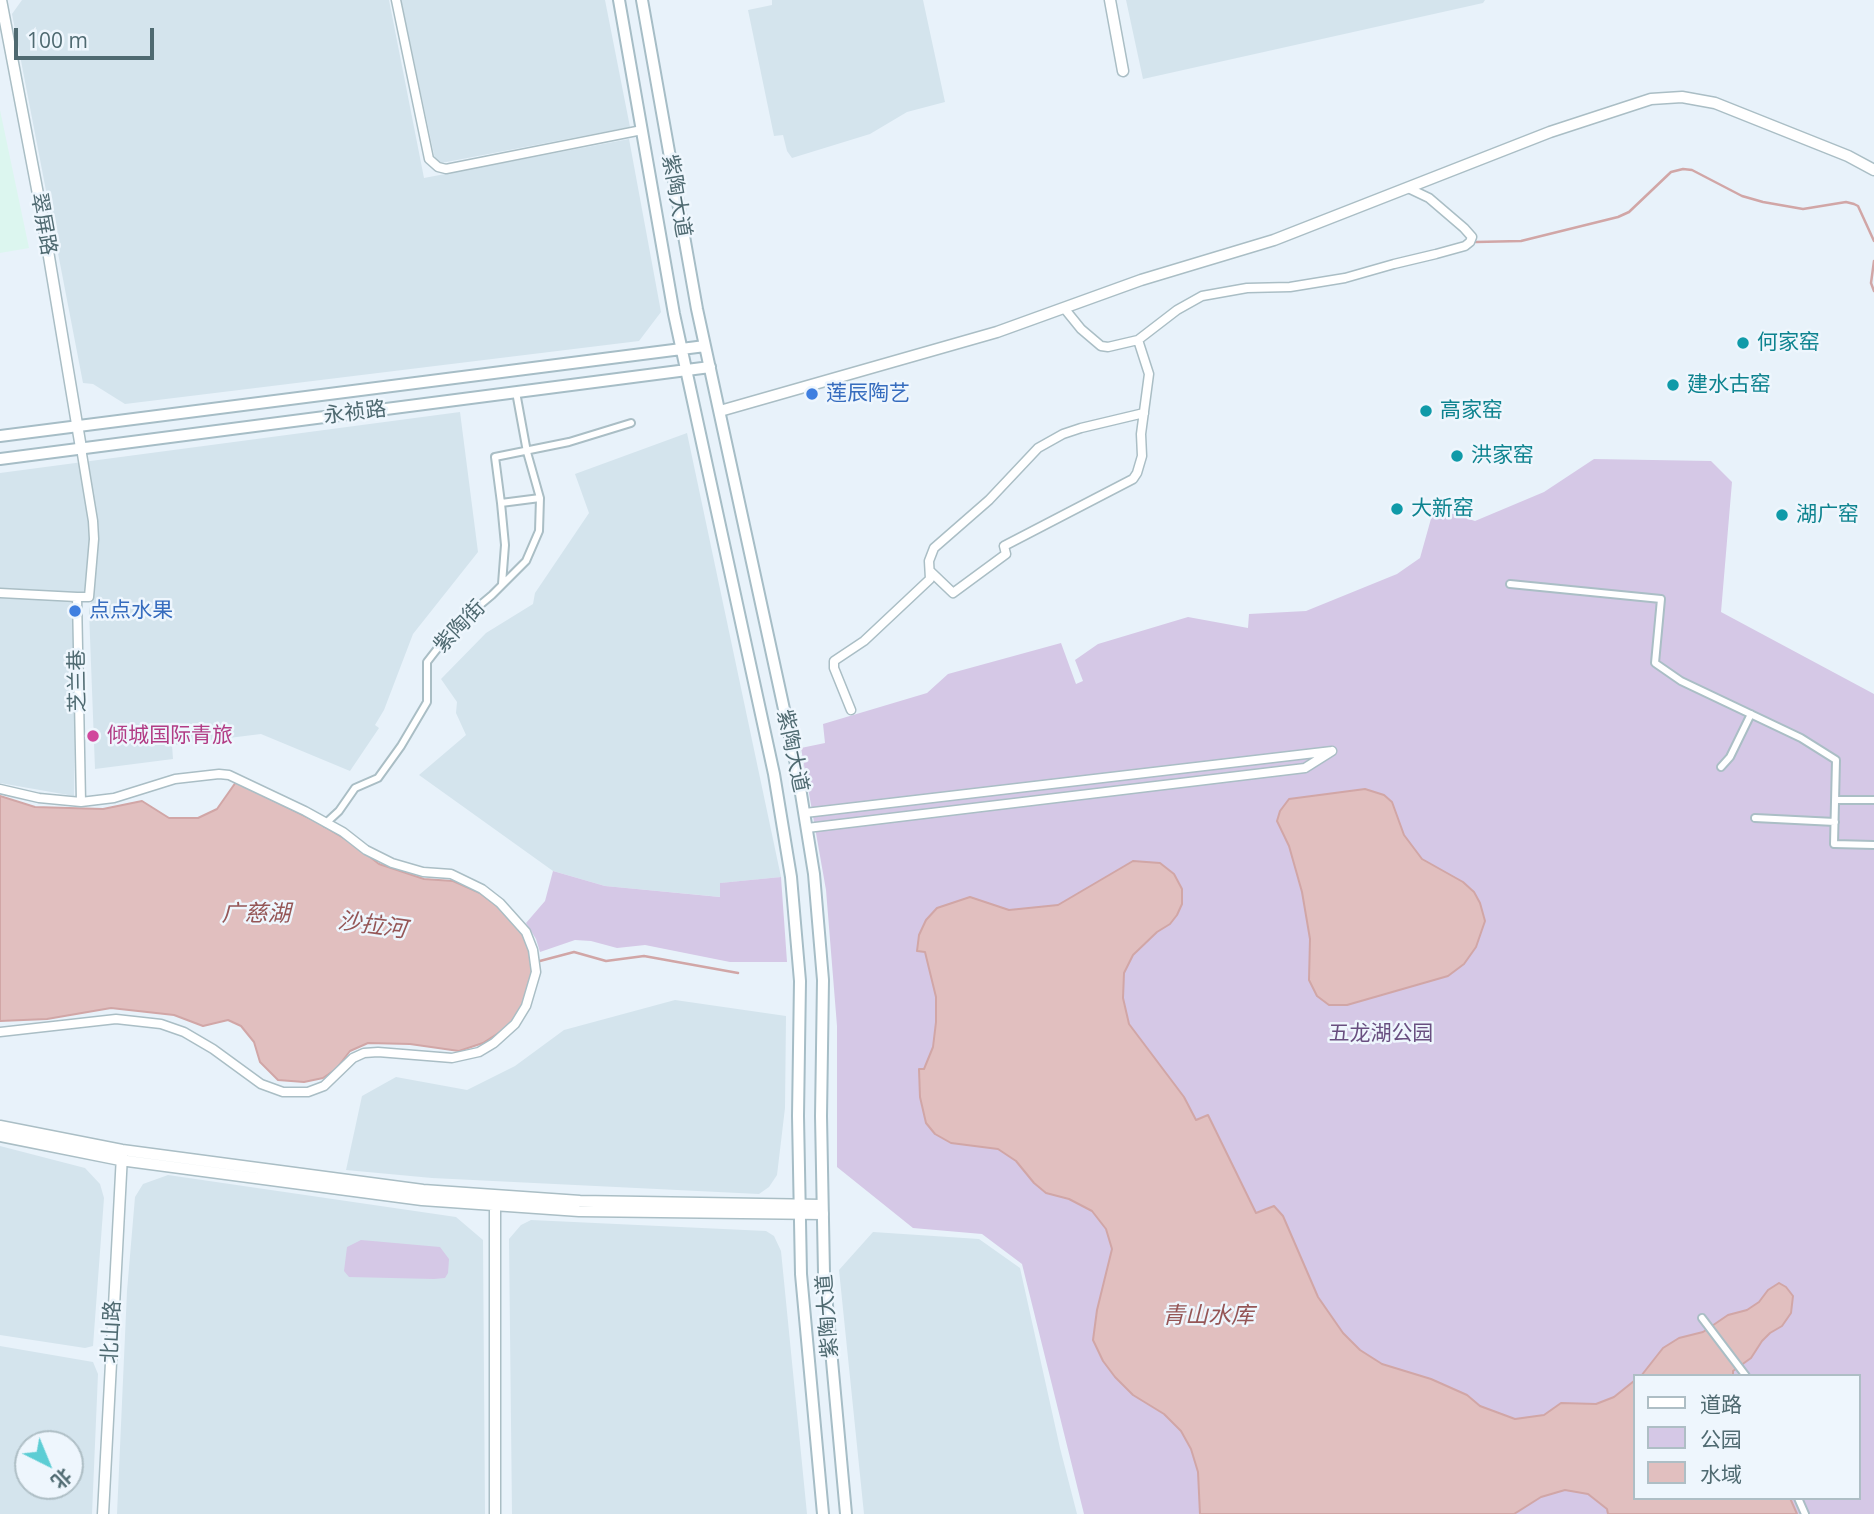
<!DOCTYPE html>
<meta charset="utf-8">
<style>
body{margin:0}
#map{position:relative;width:1874px;height:1514px;overflow:hidden;background:#e8f2fa;font-family:"Open Sans","Noto Sans SC",sans-serif}
canvas{display:block}
.legend{position:absolute;left:1633px;top:1374px;width:228px;height:126px;box-sizing:border-box;background:#eef6fd;border:2px solid #aebec5;margin:0;padding:9px 12px;list-style:none;font-size:21px;color:#4f6a71}
.legend li{display:flex;align-items:center;gap:14px;height:35px}
.legend b{width:35px;border:2px solid #aebec5}
.north{position:absolute;left:14px;top:1430px;width:70px;height:70px;box-sizing:border-box;background:#eef6fd;border:2px solid #aebec5;border-radius:50%;rotate:137deg;font-size:19px;font-weight:700;line-height:28px;text-align:center;color:#4f6a71}
.north::after{content:'';display:block;margin:auto;width:24px;height:32px;background:#5ccdd4;clip-path:polygon(50% 0,100% 100%,50% 72%,0 100%)}
.scale{position:absolute;left:14px;top:28px;width:140px;height:32px;box-sizing:border-box;border:4px solid #4f6a71;border-top:0;padding-left:9px;font-size:21px;line-height:24px;white-space:nowrap;color:#4f6a71;-webkit-text-stroke:5px #eef6fd;paint-order:stroke}
</style>
<div id="map">
<canvas width="1874" height="1514"></canvas>
<ul class="legend">
<li><b style="height:9px;background:#fff"></b>道路</li>
<li><b style="height:19px;background:#d5c8e6"></b>公园</li>
<li><b style="height:19px;background:#e1bfbf"></b>水域</li>
</ul>
<div class="north">北</div>
<div class="scale">100 m</div>
</div>
<script>
const ctx = document.querySelector('canvas').getContext('2d');
ctx.lineJoin = 'round';
function paint(path, color) {
  ctx.fillStyle = color;
  ctx.fill(path, 'evenodd');
}
function shape(rows) {
  const path = new Path2D();
  for (const r of rows) {
    path.moveTo(r[0], r[1]);
    for (let i = 2; i < r.length; i += 2) path.lineTo(r[i], r[i + 1]);
  }
  return path;
}
function strokePath(path, color, width, dash) {
  ctx.strokeStyle = color;
  ctx.lineWidth = width;
  ctx.lineCap = dash ? 'butt' : 'round';
  ctx.setLineDash(dash || []);
  ctx.stroke(path);
}
function write(font, color, halo, rows, align = 'center') {
  ctx.font = font + ' "Open Sans","Noto Sans SC",sans-serif';
  ctx.lineWidth = 5;
  ctx.setLineDash([]);
  ctx.textBaseline = 'middle';
  ctx.strokeStyle = halo;
  ctx.fillStyle = color;
  for (const [text, x, y, turn = 0] of rows) {
    ctx.save();
    ctx.translate(x, y);
    ctx.rotate((+turn || 0) * Math.PI / 180);
    ctx.textAlign = isNaN(turn) ? turn : align;
    if (halo) ctx.strokeText(text, 0, 0);
    ctx.fillText(text, 0, 0);
    ctx.restore();
  }
}
const residential = shape([
 [22,0,389,0,424,178,629,139,661,312,639,341,125,404,93,384,83,383,12,14],
 [401,0,605,0,630,127,436,164],
 [772,0,923,0,945,102,907,112,870,134,792,158,787,151,783,135,774,136,748,10,772,5],
 [1126,0,1485,0,1483,3,1143,79],
 [460,412,478,552,413,634,384,710,375,725,379,728,350,771,261,734,172,745,173,759,95,769,89,611,95,582,98,539,89,541,87,590,77,597,74,796,0,783,0,473],
 [687,433,781,877,721,883,721,897,605,886,553,871,419,775,466,735,456,713,457,702,441,679,486,633,533,604,535,593,589,513,575,474],
 [675,1000,786,1016,785,1108,777,1175,769,1187,759,1194,432,1178,346,1170,362,1096,396,1077,467,1090,515,1066,564,1030],
 [0,1146,85,1168,100,1184,104,1198,93,1346,85,1348,0,1335],
 [168,1175,456,1217,483,1240,485,1514,117,1514,127,1291,135,1197,143,1184],
 [531,1220,766,1231,774,1236,781,1251,807,1514,512,1514,509,1239,521,1225],
 [873,1232,979,1239,1020,1268,1060,1448,1077,1514,864,1514,839,1270],
 [0,1346,93,1362,98,1374,92,1514,0,1514],
 [28,1444,70,1444,70,1486,28,1486]
]);
const medical = shape([
 [0,110,29,248,0,253]
]);
const green = shape([
 [1594,459,1711,461,1732,482,1721,612,1874,694,1874,1514,1084,1514,1022,1264,982,1234,913,1228,837,1167,837,1026,826,890,801,748,825,743,823,724,927,693,948,674,1061,643,1076,684,1083,681,1075,660,1098,644,1188,617,1248,628,1249,614,1306,611,1397,574,1420,558,1434,508,1475,521,1544,492],
 [1634,1376,1858,1376,1858,1498,1634,1498],
 [553,871,605,886,720,897,720,883,781,877,787,962,730,962,645,945,617,948,591,941,575,940,540,952,536,939,526,923,545,901],
 [361,1240,440,1247,449,1259,448,1273,445,1278,434,1279,349,1277,344,1271,347,1247]
]);
const water = shape([
 [236,782,313,820,352,843,379,864,424,879,453,881,480,893,510,916,534,952,533,974,529,996,511,1025,483,1043,459,1051,410,1044,368,1043,350,1051,336,1069,323,1078,304,1082,278,1080,260,1062,254,1042,241,1026,228,1020,203,1026,174,1015,111,1008,47,1019,0,1021,0,796,35,807,103,809,142,801,169,818,198,818,217,809,236,782],
 [1365,789,1384,795,1392,802,1404,835,1422,859,1463,882,1474,892,1480,903,1485,921,1476,947,1464,964,1448,976,1347,1005,1329,1005,1317,996,1309,980,1310,939,1302,892,1289,846,1277,821,1280,811,1289,799,1365,789],
 [1133,861,1160,863,1174,874,1182,889,1182,904,1177,915,1170,924,1157,932,1133,955,1124,973,1123,998,1129,1024,1184,1097,1196,1120,1208,1115,1256,1213,1274,1206,1283,1216,1318,1297,1343,1333,1360,1350,1382,1364,1431,1379,1467,1395,1480,1406,1515,1419,1544,1415,1561,1403,1596,1404,1614,1397,1634,1381,1634,1498,1790,1498,1797,1514,1608,1514,1607,1509,1588,1494,1565,1490,1541,1497,1514,1514,1200,1514,1198,1472,1191,1449,1181,1431,1164,1414,1133,1395,1115,1377,1103,1361,1093,1340,1097,1310,1112,1249,1106,1229,1092,1211,1069,1199,1046,1193,1034,1183,1016,1161,998,1149,951,1143,935,1134,926,1123,920,1097,919,1069,924,1069,933,1047,936,1022,936,997,925,952,917,951,919,935,926,920,937,908,970,897,1009,910,1058,905,1133,861],
 [1779,1283,1786,1287,1793,1296,1791,1313,1782,1326,1770,1333,1762,1341,1751,1358,1733,1371,1733,1376,1641,1376,1663,1348,1679,1338,1703,1332,1728,1315,1747,1310,1759,1302,1768,1290,1779,1283]
]);
const stream = shape([
 [1476,242,1521,241,1618,217,1629,212,1671,172,1683,169,1692,170,1742,196,1763,202,1803,209,1846,202,1854,204,1858,206,1874,241],
 [1874,261,1871,283,1874,291],
 [536,962,574,952,606,961,644,956,738,973]
]);
const pedestrian = shape([
 [501,503,495,457,569,442,631,423],
 [502,584,505,545,501,503,540,498],
 [1510,584,1661,599,1655,663,1681,681,1801,738,1836,760,1834,844,1874,845],
 [1721,767,1730,757,1751,714],
 [1835,800,1874,800],
 [1755,818,1835,822],
 [326,823,339,811,355,788,378,778,401,746,427,702,427,662,455,626,492,595,526,561,539,531,540,498,527,452,516,392],
 [1702,1318,1746,1376],
 [1798,1498,1805,1514]
]);
const minor = shape([
 [396,0,429,159,438,167,446,169,642,130],
 [1138,340,1177,310,1202,296,1247,288,1290,287,1345,278,1394,264,1436,254,1465,246,1470,242,1472,237,1464,228,1429,198,1408,188],
 [81,448,93,521,94,539,89,597,77,597,81,802],
 [930,571,953,593,1006,554,1004,546,1133,479,1137,473,1142,456,1141,434,1149,374,1138,340,1108,347,1101,346,1081,329,1064,308],
 [0,593,77,597],
 [851,710,834,668,834,661,864,641,930,579,929,561,934,548,989,500,1038,448,1063,434,1081,428,1144,413],
 [0,789,39,798,81,802,114,798,175,779,219,774,229,775,305,811,343,832,366,850,392,863,423,872,451,874,482,889,500,903,526,932,533,950,536,972,526,1006,515,1024,494,1043,479,1052,452,1058,378,1052,364,1053,353,1058,324,1086,308,1092,283,1092,261,1084,213,1049,184,1032,161,1024,116,1019,0,1032],
 [805,813,1332,751],
 [807,828,1305,768,1332,751]
]);
const tertiary = shape([
 [1,0,42,215,81,448],
 [1110,0,1123,71],
 [720,411,997,332,1141,280,1274,240,1550,132,1651,99,1682,97,1715,103,1848,156,1874,170],
 [0,1126,122,1150,423,1190,580,1201,822,1205],
 [0,1136,120,1160,422,1200,579,1211,823,1214],
 [495,1200,495,1514],
 [103,1514,122,1155]
]);
const secondary = shape([
 [619,0,674,314,774,774,791,877,800,981,798,1116,801,1274,823,1514],
 [642,0,697,309,797,769,814,874,823,980,821,1116,824,1273,846,1514],
 [0,436,705,346],
 [0,459,710,367]
]);
const markers = [
 [1743,343,7,"#0f9aa8"],
 [1673,385,7,"#0f9aa8"],
 [812,394,7,"#3f7fe0"],
 [1426,411,7,"#0f9aa8"],
 [1457,456,7,"#0f9aa8"],
 [1397,509,7,"#0f9aa8"],
 [1782,515,7,"#0f9aa8"],
 [75,611,7,"#3f7fe0"],
 [93,736,7,"#d1479c"]
];
const streetNames = [
 ["紫陶大道",676,196,80],
 ["翠屏路",43,224,80],
 ["永祯路",355,413,-7],
 ["紫陶街",460,627,-46],
 ["芝兰巷",78,681,-91],
 ["紫陶大道",792,751,78],
 ["紫陶大道",828,1316,-94],
 ["北山路",112,1332,-87]
];
const cultureNames = [
 ["何家窑",1757,343],
 ["建水古窑",1687,385],
 ["高家窑",1440,411],
 ["洪家窑",1471,456],
 ["大新窑",1411,509],
 ["湖广窑",1796,515]
];
const shopNames = [
 ["莲辰陶艺",826,394],
 ["点点水果",89,611]
];
const hotelNames = [
 ["倾城国际青旅",107,736]
];
const parkNames = [
 ["五龙湖公园",1381,1034]
];
const waterNames = [
 ["广慈湖",256,914],
 ["沙拉河",372,926,8],
 ["青山水库",1208,1316]
];
paint(residential, '#d4e4ed');
paint(medical, '#dcf6ef');
paint(green, '#d5c8e6');
paint(water, '#e1bfbf');
strokePath(water, '#d1a6a6', 2);
strokePath(stream, '#d1a6a6', 2.5);
strokePath(pedestrian, '#aabec5', 10);
strokePath(minor, '#aabec5', 11);
strokePath(tertiary, '#aabec5', 13);
strokePath(secondary, '#a6bdc6', 14);
strokePath(pedestrian, '#fff', 6);
strokePath(minor, '#fff', 8);
strokePath(tertiary, '#fff', 10);
strokePath(secondary, '#fff', 10);
for (const [x, y, r, color] of markers) {
  const dot = new Path2D();
  dot.arc(x, y, r, 0, 2 * Math.PI);
  ctx.fillStyle = color;
  ctx.fill(dot);
  strokePath(dot, '#eef6fd', 2.5);
}
write('21px', '#4f6a71', '#eef6fd', streetNames);
write('21px', '#0d838f', '#eef6fd', cultureNames, 'left');
write('21px', '#366cbe', '#eef6fd', shopNames, 'left');
write('21px', '#b23c85', '#eef6fd', hotelNames, 'left');
write('21px', '#694f80', '#eef6fd', parkNames);
write('italic 23px', '#955656', '#eef6fd', waterNames);
</script>
